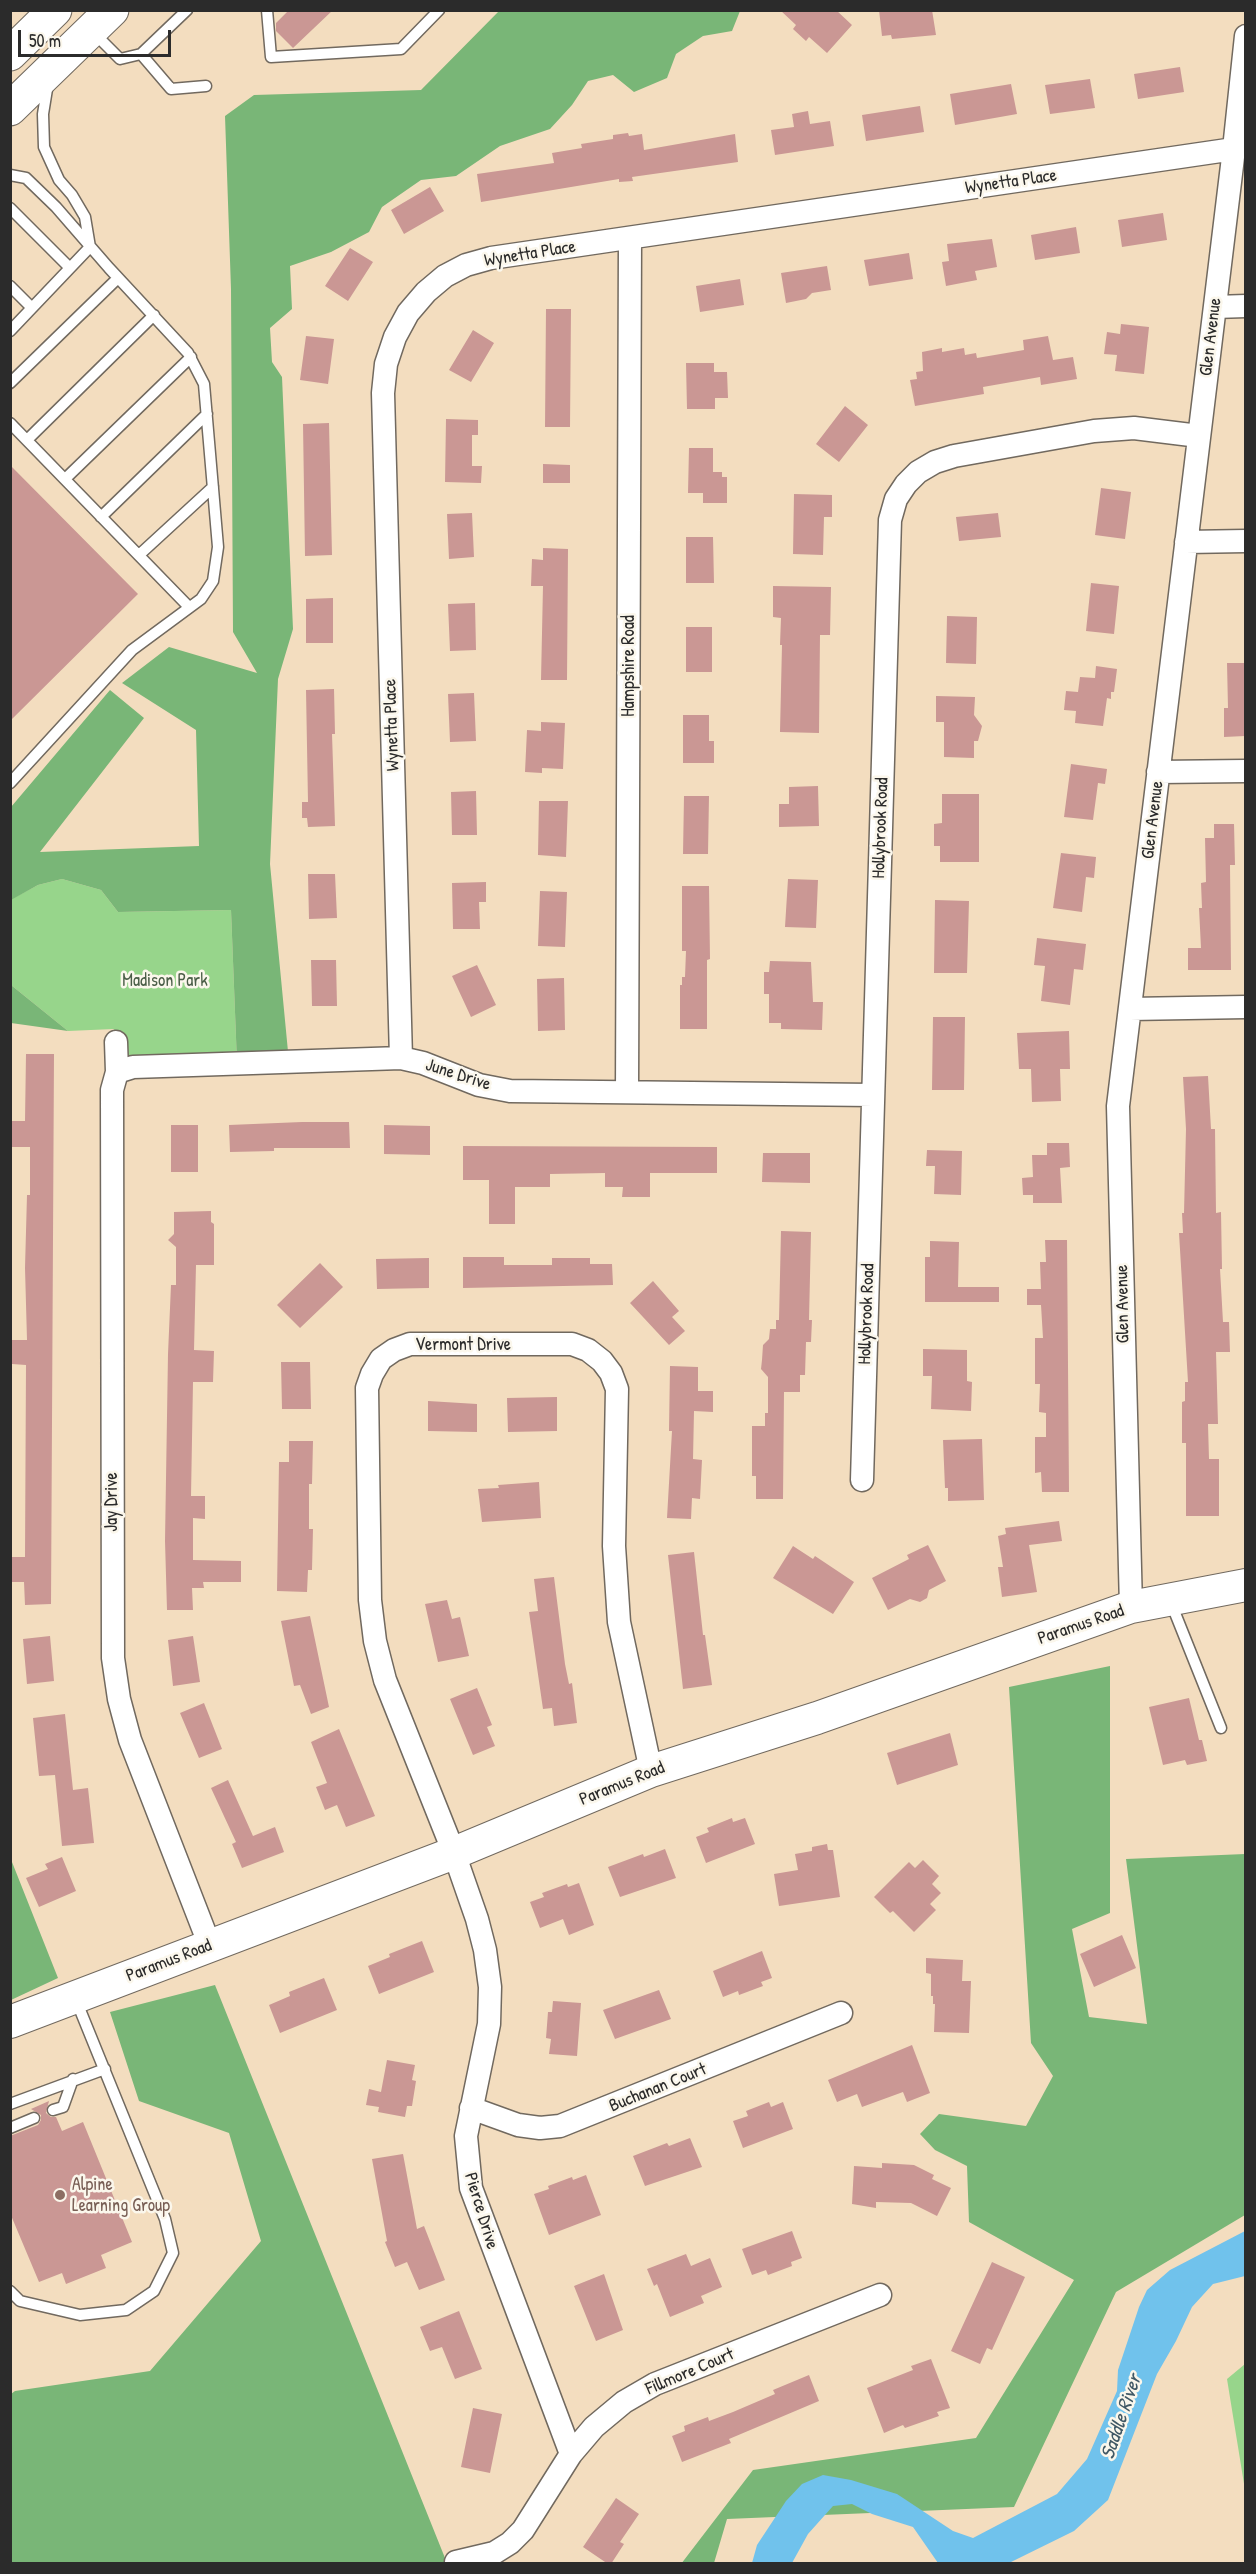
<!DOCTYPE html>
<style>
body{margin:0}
#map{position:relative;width:1256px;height:2574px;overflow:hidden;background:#f3ddbf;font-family:"Patrick Hand",sans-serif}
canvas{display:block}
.frame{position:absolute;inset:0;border:12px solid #2b2b2b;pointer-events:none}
.scale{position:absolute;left:18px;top:30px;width:153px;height:27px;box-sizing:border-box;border:3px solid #2b2b2b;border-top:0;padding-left:8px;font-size:18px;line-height:21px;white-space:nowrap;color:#2b2b2b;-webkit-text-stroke:4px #fbf7ec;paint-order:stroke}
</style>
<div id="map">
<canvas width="1256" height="2574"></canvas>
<div class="frame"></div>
<div class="scale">50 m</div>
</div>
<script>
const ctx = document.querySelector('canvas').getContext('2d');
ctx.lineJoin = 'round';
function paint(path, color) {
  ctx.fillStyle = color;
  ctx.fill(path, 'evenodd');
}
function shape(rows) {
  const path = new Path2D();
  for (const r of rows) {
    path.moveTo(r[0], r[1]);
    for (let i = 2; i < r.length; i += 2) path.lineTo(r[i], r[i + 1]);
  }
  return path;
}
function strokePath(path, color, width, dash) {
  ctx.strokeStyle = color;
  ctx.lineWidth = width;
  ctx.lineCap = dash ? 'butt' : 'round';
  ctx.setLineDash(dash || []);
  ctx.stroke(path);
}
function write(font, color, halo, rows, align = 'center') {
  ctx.font = font + ' "Patrick Hand",sans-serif';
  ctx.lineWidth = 5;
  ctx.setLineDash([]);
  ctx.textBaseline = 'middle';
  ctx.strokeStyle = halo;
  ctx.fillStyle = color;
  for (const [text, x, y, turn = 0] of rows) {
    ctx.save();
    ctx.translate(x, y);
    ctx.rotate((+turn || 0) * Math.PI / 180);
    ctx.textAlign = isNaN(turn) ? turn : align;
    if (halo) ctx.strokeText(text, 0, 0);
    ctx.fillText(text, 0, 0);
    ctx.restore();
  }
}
const green = shape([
 [62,879,101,890,118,912,231,910,237,1063,117,1072,114,1029,68,1031,11,985,10,900,38,885],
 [1245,2364,1245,2490,1227,2379]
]);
const forest = shape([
 [499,11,740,11,732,31,703,36,676,54,667,78,634,92,613,75,588,81,572,105,550,129,500,146,456,176,421,180,382,207,369,232,331,252,290,266,292,309,270,328,272,362,282,377,293,629,278,679,270,864,289,1062,237,1063,231,910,118,912,101,890,62,879,38,885,11,900,11,807,110,690,144,718,40,852,199,846,196,730,122,683,169,647,257,673,233,632,231,289,225,116,254,95,421,90],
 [11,985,68,1031,11,1023],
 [1110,1666,1110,1913,1072,1929,1089,2017,1147,2024,1126,1859,1245,1854,1245,2215,1116,2292,1014,2507,727,2519,714,2563,681,2564,753,2470,976,2438,1074,2280,969,2222,967,2166,935,2150,920,2134,939,2114,1026,2126,1053,2076,1031,2043,1009,1687],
 [10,1857,58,1978,11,2000,10,2000],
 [215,1985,447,2563,11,2564,11,2394,15,2391,150,2371,261,2241,229,2133,139,2101,110,2012]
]);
const water = shape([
 [1245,2231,1245,2276,1213,2284,1192,2307,1176,2341,1157,2374,1108,2500,1074,2531,1009,2563,938,2563,913,2527,872,2514,852,2504,833,2506,808,2534,792,2563,752,2563,757,2545,786,2501,802,2484,823,2475,851,2480,897,2494,953,2531,973,2538,1057,2494,1087,2459,1117,2391,1118,2370,1139,2307,1147,2290,1170,2270]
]);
const building = shape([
 [289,10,333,10,293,48,276,31,276,23],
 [780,10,836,10,852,25,827,53,809,37,806,41,793,29,796,25],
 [879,10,932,10,936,35,892,39,891,35,882,36],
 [1180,67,1184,92,1138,99,1134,74],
 [1090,79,1095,108,1050,114,1045,85],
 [1011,84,1017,114,955,125,950,94],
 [920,106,924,132,866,141,862,115],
 [808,111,810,124,830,121,834,146,775,155,771,130,794,127,792,114],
 [628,133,629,136,642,134,644,150,735,134,738,162,632,177,633,181,619,182,619,179,481,202,477,174,554,163,552,153,582,148,581,144,613,139,613,135],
 [430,187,444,211,404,234,391,210],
 [1163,213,1167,240,1122,247,1118,220],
 [1076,227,1080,253,1035,260,1031,235],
 [992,239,997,267,975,271,977,280,946,286,942,262,949,261,947,244],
 [350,248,373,262,348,301,325,286],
 [909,253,913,279,869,286,864,260],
 [827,266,831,290,812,293,806,299,786,303,781,273],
 [740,279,744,305,700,312,696,286],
 [546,309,571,309,570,427,545,427],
 [1121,324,1149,327,1144,374,1115,371,1117,355,1104,354,1107,332,1120,334],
 [473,330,494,343,471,382,449,370],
 [306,336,334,339,328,384,300,380],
 [1048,336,1053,360,1073,357,1077,379,1041,385,1040,377,983,387,984,394,915,406,910,380,917,379,916,372,923,371,922,352,942,348,942,352,964,348,965,355,976,353,977,358,1024,350,1023,340],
 [686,363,714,363,714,372,727,372,728,398,715,398,715,409,687,409],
 [845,406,868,425,839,462,816,444],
 [446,419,478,420,478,435,472,435,472,466,482,466,481,483,445,482],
 [329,423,332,555,305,556,303,424],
 [689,448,713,448,713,472,722,472,722,477,727,477,727,503,703,503,703,493,688,493],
 [543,464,570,465,570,483,543,483],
 [10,465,138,594,10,721],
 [1101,488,1131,492,1125,539,1095,535],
 [794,494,832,495,832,517,824,517,823,555,793,554],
 [472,513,474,557,449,559,447,514],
 [998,513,1001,537,959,541,956,517],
 [686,537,713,537,714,583,686,583],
 [543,548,568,549,567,680,541,680,543,586,531,586,532,559,543,560],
 [1091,583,1119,586,1114,634,1086,631],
 [773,586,831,587,830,635,820,635,819,733,780,732,782,645,780,645,781,618,773,617],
 [333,598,333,643,306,643,306,599],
 [475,603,476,650,450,651,448,604],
 [947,616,977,617,976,664,946,663],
 [686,627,712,627,712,672,686,672],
 [1227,663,1245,663,1245,736,1224,737,1224,708,1228,708],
 [1096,666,1117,669,1114,692,1111,692,1111,699,1107,698,1103,726,1075,723,1076,711,1064,710,1066,691,1078,692,1080,677,1095,678],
 [334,689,335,734,332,734,335,826,308,827,307,818,302,818,302,802,308,802,306,690],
 [474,693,476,741,450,742,448,694],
 [936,696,975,697,974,715,982,726,978,741,974,741,974,758,944,757,944,722,936,722],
 [683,715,709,715,709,741,714,741,714,763,683,763],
 [541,722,565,723,563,769,542,768,542,773,525,772,527,730,541,731],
 [1071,764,1107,769,1105,784,1098,783,1093,820,1064,817],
 [818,786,819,826,779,827,779,804,789,804,789,787],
 [476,791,477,835,452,835,451,792],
 [942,794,979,794,979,862,940,862,940,846,934,846,934,824,942,823],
 [684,796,709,796,708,854,683,854],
 [539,801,568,801,566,857,538,855],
 [1214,824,1234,824,1235,865,1230,865,1231,970,1188,970,1188,948,1201,948,1199,908,1202,908,1201,883,1206,882,1205,838,1214,838],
 [1061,853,1096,857,1094,878,1086,877,1082,912,1053,908],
 [308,874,335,874,337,918,309,919],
 [788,879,818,880,816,928,785,927],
 [486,882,486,902,479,902,480,929,453,929,452,883],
 [682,886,709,886,710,959,707,960,707,1029,680,1029,680,985,682,985,682,977,685,977,686,951,682,951],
 [540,891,567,892,565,947,538,946],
 [935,900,969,901,967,973,934,973],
 [1037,938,1086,944,1083,970,1074,969,1070,1005,1041,1001,1045,966,1034,965],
 [311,960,336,960,337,1006,312,1006],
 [770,961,811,962,813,1002,823,1002,822,1030,781,1029,781,1023,769,1023,769,994,764,994,764,972,769,972],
 [477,965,496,1005,471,1017,452,976],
 [564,978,565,1030,538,1031,537,979],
 [933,1017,965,1017,964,1090,932,1090],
 [1069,1031,1070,1069,1060,1069,1061,1101,1032,1102,1031,1069,1019,1069,1017,1033],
 [26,1054,54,1054,51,1604,25,1605,24,1582,11,1582,10,1557,25,1557,26,1365,12,1364,12,1340,27,1340,25,1268,27,1195,30,1195,30,1147,11,1147,10,1121,25,1121],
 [1208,1076,1211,1129,1215,1129,1216,1213,1221,1212,1222,1269,1220,1269,1223,1322,1229,1322,1230,1352,1216,1352,1218,1424,1208,1424,1209,1459,1219,1459,1219,1516,1186,1516,1186,1443,1182,1443,1182,1402,1185,1401,1185,1382,1188,1382,1179,1233,1183,1233,1182,1213,1184,1213,1186,1129,1183,1077],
 [302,1122,349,1122,350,1148,274,1148,274,1151,230,1152,229,1125],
 [171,1125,198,1125,198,1172,171,1172],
 [384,1125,430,1126,430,1155,384,1154],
 [1047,1143,1069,1143,1070,1167,1060,1168,1062,1203,1033,1203,1033,1195,1023,1195,1022,1178,1033,1177,1032,1155,1047,1155],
 [463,1146,717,1147,717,1173,650,1173,650,1197,622,1197,623,1187,605,1187,605,1173,550,1174,550,1187,515,1187,515,1224,489,1224,489,1180,463,1180],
 [927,1150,962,1151,961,1195,934,1194,935,1166,926,1166],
 [763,1153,810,1153,810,1183,762,1182],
 [211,1211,211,1222,214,1224,214,1265,196,1265,194,1350,214,1351,213,1382,193,1382,191,1496,205,1496,205,1519,193,1518,193,1560,241,1561,241,1582,203,1582,204,1588,192,1588,193,1610,167,1610,165,1541,168,1354,171,1285,176,1285,176,1247,168,1240,174,1234,174,1212],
 [781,1231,811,1232,809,1320,812,1320,811,1342,806,1342,805,1375,800,1375,800,1392,784,1392,783,1499,756,1499,756,1476,752,1476,752,1426,765,1426,765,1413,768,1413,768,1377,761,1369,762,1360,763,1345,769,1339,770,1329,776,1329,776,1320,779,1320],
 [1045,1240,1067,1240,1069,1492,1042,1492,1041,1472,1035,1473,1035,1437,1046,1437,1046,1413,1039,1412,1040,1384,1035,1384,1035,1338,1043,1338,1041,1305,1027,1305,1027,1289,1041,1289,1040,1262,1046,1262],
 [930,1241,959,1242,958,1287,999,1287,999,1302,925,1302,925,1257,930,1257],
 [463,1257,504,1257,504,1265,552,1265,552,1258,590,1258,590,1264,612,1264,613,1285,463,1288],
 [429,1258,429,1288,377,1289,376,1259],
 [320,1263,343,1287,300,1328,277,1305],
 [653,1281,679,1311,672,1317,685,1331,669,1345,630,1303],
 [923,1349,967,1350,967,1381,972,1382,971,1411,931,1409,932,1376,923,1376],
 [281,1362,310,1362,311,1409,282,1409],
 [670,1366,698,1367,698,1391,713,1391,713,1412,694,1411,693,1459,702,1460,700,1499,692,1498,691,1519,667,1518,672,1431,669,1431],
 [557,1397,557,1431,508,1432,507,1398],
 [428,1401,477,1404,477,1432,428,1431],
 [982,1439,984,1500,948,1501,948,1488,945,1488,943,1440],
 [289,1441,313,1441,312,1484,309,1484,309,1529,313,1529,312,1570,308,1570,307,1592,277,1591,279,1462,289,1462],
 [539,1482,541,1518,482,1522,478,1489,499,1488,498,1485],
 [1059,1521,1062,1541,1029,1545,1037,1592,1002,1597,998,1567,1003,1567,998,1536,1006,1534,1005,1528],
 [928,1545,946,1581,929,1590,927,1598,920,1602,910,1599,888,1610,872,1578,909,1559,907,1555],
 [793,1546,813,1559,815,1556,854,1582,833,1614,773,1578],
 [694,1552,703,1635,705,1635,712,1685,683,1689,668,1555],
 [554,1577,565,1664,569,1684,572,1683,577,1723,554,1726,552,1708,543,1709,529,1612,538,1611,534,1579],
 [447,1600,452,1619,460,1617,469,1656,438,1662,425,1604],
 [310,1616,329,1707,311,1714,300,1685,294,1686,281,1621],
 [50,1636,54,1681,27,1684,23,1639],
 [193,1636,200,1682,173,1686,168,1640],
 [477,1688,492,1725,487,1727,495,1746,473,1755,450,1699],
 [1189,1698,1199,1740,1202,1740,1207,1761,1187,1765,1185,1760,1163,1765,1149,1707],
 [204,1703,222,1749,199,1758,180,1713],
 [65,1714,73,1790,88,1788,94,1843,62,1846,55,1775,39,1776,33,1718],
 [339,1729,375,1816,346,1827,337,1805,325,1810,316,1787,327,1783,311,1742],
 [950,1733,958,1765,897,1785,887,1753],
 [228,1780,253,1836,275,1827,284,1852,242,1868,232,1844,236,1842,211,1788],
 [732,1818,733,1822,745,1818,755,1844,706,1863,696,1837,709,1832,707,1828],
 [827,1844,828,1850,833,1850,840,1897,779,1906,774,1874,798,1870,795,1854,812,1851,812,1847],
 [665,1849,676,1878,620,1897,608,1867,643,1854,644,1857],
 [62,1857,76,1891,39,1907,26,1878,48,1869,45,1864],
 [923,1860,939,1876,932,1884,941,1893,930,1904,936,1910,914,1932,893,1911,890,1913,874,1897,909,1862,915,1868],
 [579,1883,594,1925,569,1935,563,1919,540,1928,530,1902,544,1897,542,1893,567,1884,568,1887],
 [1122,1935,1136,1968,1094,1987,1080,1954],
 [422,1941,434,1972,379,1994,368,1966,390,1957,389,1954],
 [762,1951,772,1978,761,1982,763,1986,739,1995,738,1991,723,1997,713,1971],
 [926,1958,963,1960,962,1981,971,1981,969,2033,934,2032,935,2004,933,2004,933,1996,931,1996,931,1974,926,1973],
 [324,1978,337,2010,280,2033,269,2005,290,1996,289,1992],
 [659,1990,671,2019,615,2039,603,2010],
 [553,2001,581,2003,577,2056,549,2054,551,2039,546,2038,548,2012,552,2012],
 [912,2045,930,2093,907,2102,903,2092,862,2107,857,2094,837,2102,828,2080],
 [387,2060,415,2065,412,2080,416,2081,412,2106,407,2106,405,2117,378,2112,379,2107,366,2105,369,2089,381,2092],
 [49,2101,46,2113,51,2117,56,2117,62,2131,83,2122,132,2242,101,2255,106,2268,66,2284,62,2273,39,2282,10,2213,10,2136,38,2125,41,2120,41,2115,31,2109],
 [769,2102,771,2107,783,2102,793,2129,743,2148,733,2121,748,2116,746,2111],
 [690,2138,702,2167,645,2186,633,2156,667,2143,669,2146],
 [403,2154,417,2229,424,2226,445,2280,419,2290,407,2262,395,2267,385,2242,387,2241,372,2159],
 [882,2163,914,2165,934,2175,932,2179,951,2188,937,2216,911,2203,876,2202,876,2208,852,2204,854,2166,882,2168],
 [586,2175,601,2215,549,2235,534,2194,549,2189,548,2186,572,2177,573,2180],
 [792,2231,802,2258,791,2262,792,2266,768,2275,766,2270,752,2275,742,2249],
 [686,2254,691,2266,710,2258,722,2287,701,2296,704,2303,670,2317,657,2284,654,2286,647,2269],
 [992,2262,1025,2277,992,2350,987,2348,980,2364,951,2351],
 [604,2274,623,2330,596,2341,574,2286],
 [459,2311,482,2369,455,2379,442,2347,430,2351,420,2327],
 [931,2359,950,2408,937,2412,939,2416,905,2428,903,2425,884,2433,867,2388,913,2370,911,2366],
 [809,2375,819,2401,729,2439,731,2443,682,2462,672,2436,685,2431,684,2426,708,2417,709,2421,733,2412,775,2394,773,2390],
 [473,2408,502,2414,490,2473,461,2467],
 [616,2498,639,2514,620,2542,624,2544,611,2564,608,2564,583,2547]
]);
const lane = shape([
 [267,10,271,57,401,49,439,10],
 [94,33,120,59,141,54,187,10],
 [141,54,171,89,206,86],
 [48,83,43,114,44,147,59,180,72,195,85,217,90,247],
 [10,175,26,178,56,207,109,268,188,353,204,384,218,547,213,581,201,599,132,650,10,783],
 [10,208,70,268],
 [10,286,32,308],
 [10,331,90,247],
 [10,383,118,278],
 [10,423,189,607],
 [27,440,154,315],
 [65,479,191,357],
 [101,517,207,414],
 [139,555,213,487],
 [1171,1603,1221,1728],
 [10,2104,105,2069],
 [53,2110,63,2107,73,2079],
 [10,2128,34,2118],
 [10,2291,20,2301,80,2315,126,2310,154,2291,173,2253,165,2219,76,2000]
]);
const street = shape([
 [1215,307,1246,306],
 [1186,542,1246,541],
 [1158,772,1246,771],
 [1130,1009,1246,1007],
 [116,1042,117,1072,112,1090,113,1658,119,1699,130,1740,210,1946],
 [401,1058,383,393,386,364,395,337,408,313,426,292,445,276,466,265,491,258,1234,149],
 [117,1072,133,1067,401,1058,423,1063,479,1085,510,1091,873,1095],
 [627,1092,630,239],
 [862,1480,890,520,896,499,906,484,918,472,935,462,954,456,1094,431,1134,428,1199,436],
 [1131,1607,1118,1106,1234,149,1246,36],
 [471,2108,518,2125,540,2128,560,2126,841,2013],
 [571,2454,471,2188,466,2136,489,2024,490,1987,485,1950,477,1919,454,1853,385,1680,375,1641,370,1600,367,1388,372,1374,381,1359,394,1350,410,1344,572,1344,588,1350,602,1361,611,1373,617,1389,614,1546,619,1622,651,1771],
 [456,2562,494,2553,510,2543,523,2530,571,2454,594,2427,624,2402,655,2384,880,2295]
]);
const secondary = shape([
 [10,2022,454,1853,651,1771,817,1718,1131,1607,1246,1585]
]);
const highway = shape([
 [10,54,55,10],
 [10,109,112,10]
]);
const markers = [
 [60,2195,6,"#8d6e63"]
];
const streetNames = [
 ["Wynetta Place",1011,182,-8],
 ["Wynetta Place",530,254,-9],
 ["Glen Avenue",1211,337,-83],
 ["Hampshire Road",629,666,-90],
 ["Wynetta Place",392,725,-92],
 ["Glen Avenue",1153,820,-83],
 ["Hollybrook Road",881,828,-88],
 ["June Drive",458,1075,18],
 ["Glen Avenue",1123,1304,-91],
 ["Hollybrook Road",867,1314,-88],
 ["Vermont Drive",463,1345],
 ["Jay Drive",112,1502,-90],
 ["Paramus Road",1081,1625,-19],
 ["Paramus Road",622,1784,-22],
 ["Paramus Road",169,1961,-21],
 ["Buchanan Court",658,2088,-22],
 ["Pierce Drive",481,2211,73],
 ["Fillmore Court",690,2372,-23]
];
const parkNames = [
 ["Madison Park",165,981]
];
const educationNames = [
 ["Alpine",72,2185],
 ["Learning Group",72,2206]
];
const waterNames = [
 ["Saddle River",1122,2417,-71]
];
paint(green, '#97d58b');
paint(forest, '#79b677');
paint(water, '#70c2ec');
paint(building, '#ca9794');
strokePath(lane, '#71695f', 13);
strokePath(street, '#71695f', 25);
strokePath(secondary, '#71695f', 34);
strokePath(highway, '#71695f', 35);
strokePath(lane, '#fff', 10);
strokePath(street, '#fff', 22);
strokePath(secondary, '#fff', 32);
strokePath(highway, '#fff', 33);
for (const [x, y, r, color] of markers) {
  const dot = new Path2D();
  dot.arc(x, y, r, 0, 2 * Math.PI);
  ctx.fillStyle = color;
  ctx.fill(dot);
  strokePath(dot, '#fbf7ec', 2);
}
write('18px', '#2b2b2b', '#fbf7ec', streetNames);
write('18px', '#4b5e48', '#fbf7ec', parkNames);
write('18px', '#785e54', '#fbf7ec', educationNames, 'left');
write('italic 20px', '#405865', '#fbf7ec', waterNames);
</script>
